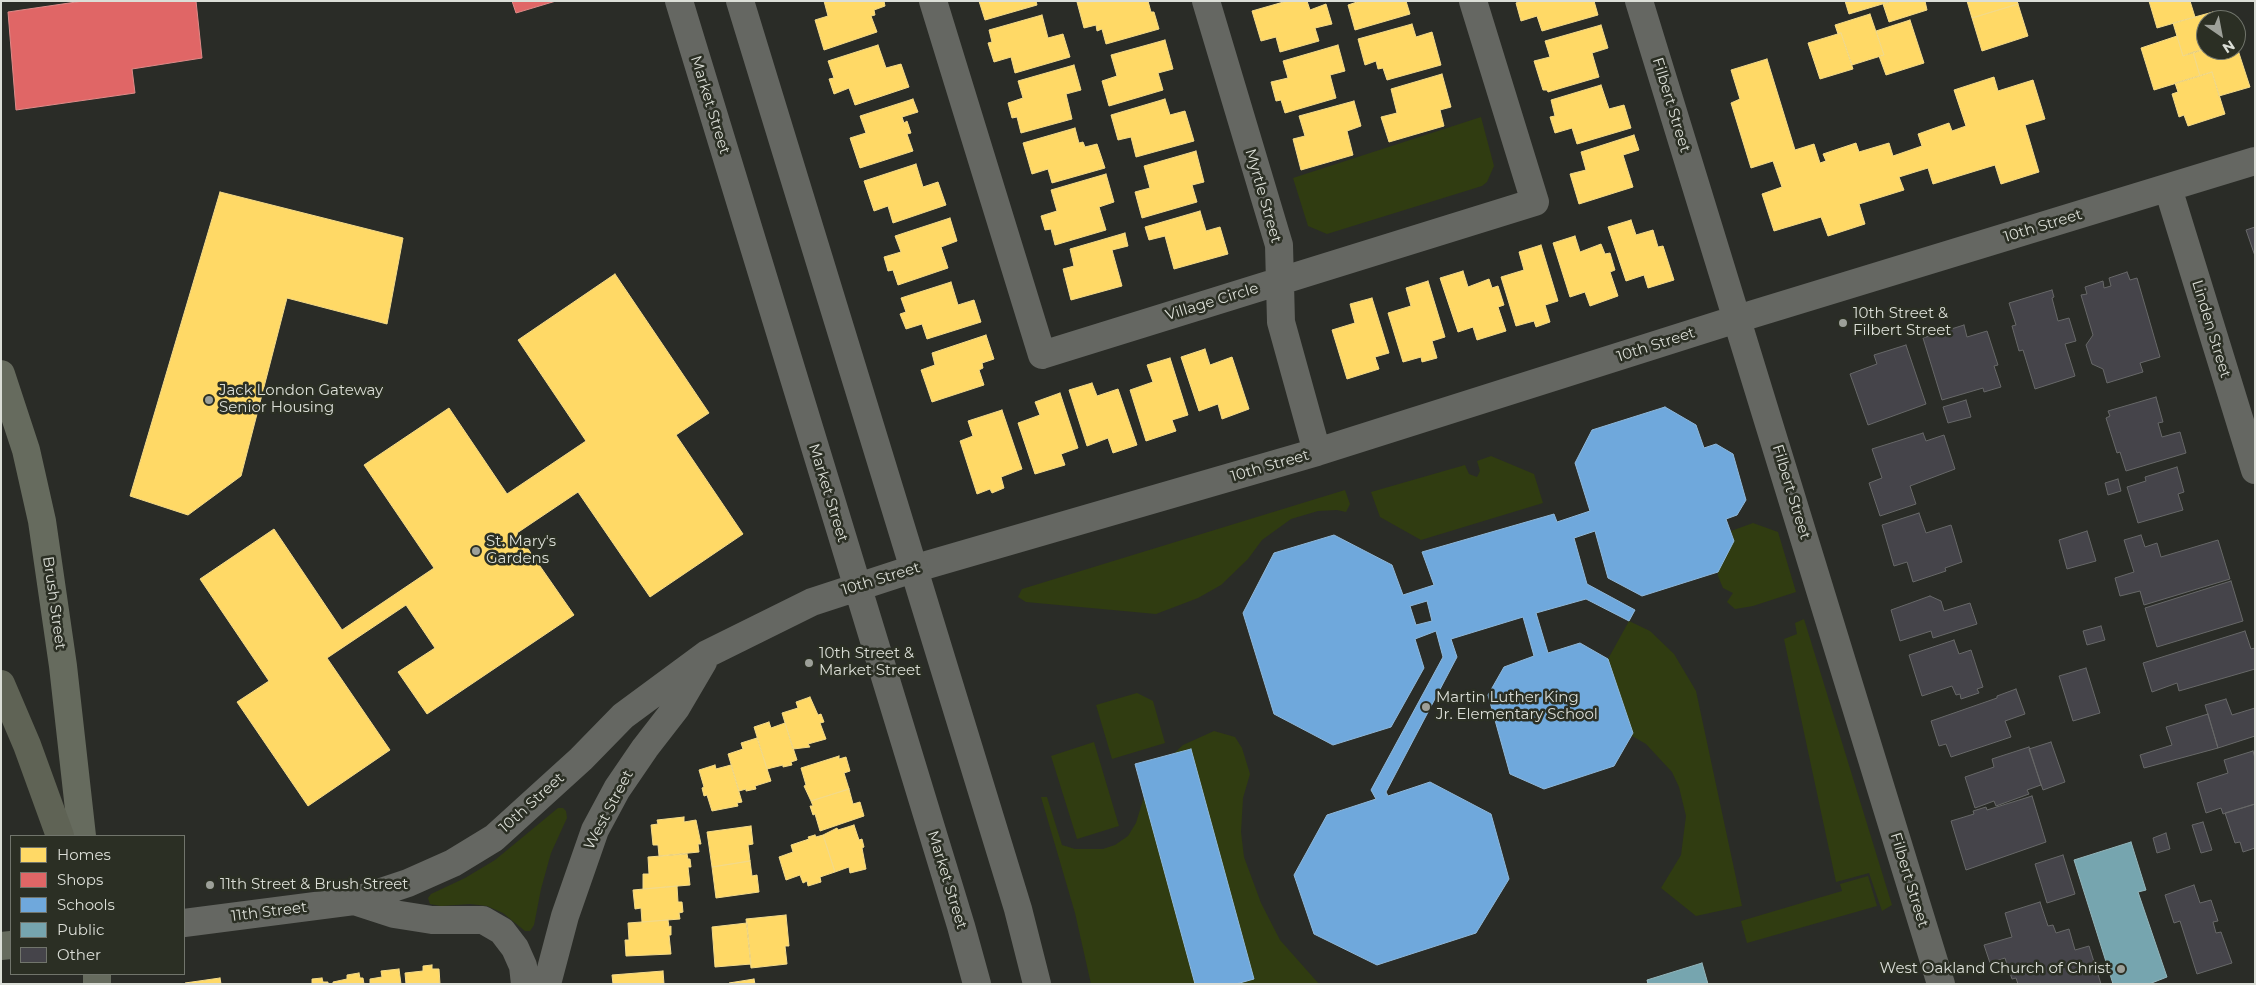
<!DOCTYPE html>
<style>
body{margin:0}
#map{position:relative;width:2256px;height:985px;overflow:hidden;background:#2a2c27;font-family:Montserrat,sans-serif}
canvas{display:block}
.frame{position:absolute;inset:0;border:2px solid #dbded7;pointer-events:none}
.legend{position:absolute;left:10px;top:835px;width:175px;height:140px;box-sizing:border-box;background:#2b2f24;border:1px solid #71756c;margin:0;padding:6px 9px;list-style:none;font-size:15px;color:#dbded7}
.legend li{display:flex;align-items:center;gap:10px;height:25px}
.legend b{width:25px;border:1px solid #71756c}
.north{position:absolute;left:2196px;top:10px;width:50px;height:50px;box-sizing:border-box;background:#2b2f24;border:1px solid #71756c;border-radius:50%;rotate:147deg;font-size:14px;font-weight:700;line-height:20px;text-align:center;color:#dbded7}
.north::after{content:'';display:block;margin:auto;width:18px;height:22px;background:#9da099;clip-path:polygon(50% 0,100% 100%,50% 72%,0 100%)}
</style>
<div id="map">
<canvas width="2256" height="985"></canvas>
<div class="frame"></div>
<ul class="legend">
<li><b style="height:14px;background:#ffd966"></b>Homes</li>
<li><b style="height:14px;background:#e06666"></b>Shops</li>
<li><b style="height:14px;background:#6fa8dc"></b>Schools</li>
<li><b style="height:14px;background:#76a5af"></b>Public</li>
<li><b style="height:14px;background:#45444a"></b>Other</li>
</ul>
<div class="north">N</div>
</div>
<script>
const ctx = document.querySelector('canvas').getContext('2d');
ctx.lineJoin = 'round';
function paint(path, color) {
  ctx.fillStyle = color;
  ctx.fill(path, 'evenodd');
}
function shape(rows) {
  const path = new Path2D();
  for (const r of rows) {
    path.moveTo(r[0], r[1]);
    for (let i = 2; i < r.length; i += 2) path.lineTo(r[i], r[i + 1]);
  }
  return path;
}
function strokePath(path, color, width, dash) {
  ctx.strokeStyle = color;
  ctx.lineWidth = width;
  ctx.lineCap = dash ? 'butt' : 'round';
  ctx.setLineDash(dash || []);
  ctx.stroke(path);
}
function write(font, color, halo, rows, align = 'center') {
  ctx.font = font + ' Montserrat,sans-serif';
  ctx.lineWidth = 5;
  ctx.setLineDash([]);
  ctx.textBaseline = 'middle';
  ctx.strokeStyle = halo;
  ctx.fillStyle = color;
  for (const [text, x, y, turn = 0] of rows) {
    ctx.save();
    ctx.translate(x, y);
    ctx.rotate((+turn || 0) * Math.PI / 180);
    ctx.textAlign = isNaN(turn) ? turn : align;
    if (halo) ctx.strokeText(text, 0, 0);
    ctx.fillText(text, 0, 0);
    ctx.restore();
  }
}
const green = shape([
 [1481,117,1494,166,1487,182,1482,186,1327,234,1308,226,1293,178],
 [1491,456,1534,474,1543,503,1421,540,1380,517,1371,492,1465,465,1469,474,1477,477,1480,471,1477,461],
 [1345,490,1350,504,1346,512,1337,510,1318,511,1291,519,1262,540,1248,559,1221,585,1198,598,1156,614,1026,602,1018,597,1022,589],
 [1753,523,1778,532,1796,592,1753,606,1735,609,1727,602,1733,593,1723,588,1718,576,1718,572,1734,541,1731,531],
 [1804,619,1892,905,1882,911,1869,873,1836,882,1784,639,1797,634,1795,623],
 [1629,621,1650,631,1674,654,1696,691,1742,906,1696,916,1661,888,1681,855,1686,816,1679,787,1672,772,1646,744,1632,736,1633,733,1608,659],
 [1137,693,1153,701,1165,743,1112,759,1096,705],
 [1214,731,1235,737,1242,748,1250,774,1243,798,1241,832,1244,857,1261,903,1280,940,1319,984,1091,984,1075,913,1041,797,1047,797,1062,845,1075,849,1103,849,1115,845,1128,836,1136,823,1146,790,1170,757,1183,745],
 [1094,742,1119,826,1077,839,1051,756],
 [558,808,563,808,566,811,567,818,551,853,541,889,534,925,530,931,525,931,503,913,487,906,470,904,441,906,430,904,428,898,431,894,465,878,495,860],
 [1868,876,1877,906,1747,943,1741,921,1842,891,1840,884]
]);
const homes = shape([
 [824,1,884,1,885,6,874,10,875,15,871,16,877,32,824,50,815,20,828,16,824,1],
 [979,1,1036,1,1037,5,985,20,979,1],
 [1135,1,1148,1,1151,12,1154,12,1159,29,1106,44,1102,29,1097,31,1096,25,1084,28,1077,2,1135,1],
 [1287,1,1307,1,1310,10,1326,4,1332,24,1315,28,1319,41,1280,52,1276,37,1261,41,1252,11,1287,1],
 [1360,1,1406,1,1410,14,1355,30,1348,5,1360,1],
 [1520,1,1594,1,1598,15,1542,31,1537,16,1521,21,1516,3,1520,1],
 [1845,1,1889,1,1889,2,1849,14,1845,1],
 [1925,1,1927,10,1889,22,1883,4,1889,1,1925,1],
 [1967,1,2017,1,2018,4,1972,18,1967,1],
 [2149,1,2190,1,2195,17,2157,28,2149,1],
 [2018,4,2028,36,1982,51,1972,18,2018,4],
 [2213,12,2215,20,2206,20,2206,49,2183,56,2173,23,2213,12],
 [1870,14,1884,55,1852,65,1841,33,1838,34,1835,25,1870,14],
 [1042,15,1048,38,1063,34,1070,57,1015,73,1011,57,994,62,988,43,992,42,989,30,1042,15],
 [1910,20,1924,63,1886,75,1879,56,1884,55,1876,31,1910,20],
 [1412,24,1416,37,1432,32,1441,65,1387,80,1383,68,1378,69,1376,61,1365,65,1358,39,1412,24],
 [1601,25,1608,48,1592,53,1599,77,1548,92,1547,90,1543,90,1534,61,1550,57,1545,41,1601,25],
 [1841,33,1853,69,1820,79,1808,43,1841,33],
 [2177,36,2183,56,2193,52,2200,76,2154,90,2141,48,2177,36],
 [1165,40,1173,69,1158,73,1163,90,1109,106,1102,81,1117,76,1111,55,1165,40],
 [2236,44,2250,87,2219,96,2212,72,2200,76,2193,52,2206,49,2236,50,2236,44],
 [878,45,886,68,901,64,909,87,855,105,849,88,834,94,829,79,834,78,828,61,878,45],
 [1338,45,1345,71,1330,75,1336,98,1285,113,1281,100,1276,101,1271,82,1288,78,1283,61,1338,45],
 [1767,59,1795,150,1814,144,1820,163,1826,161,1823,154,1856,143,1859,152,1889,143,1893,156,1922,146,1918,134,1949,123,1952,131,1966,126,1954,90,1994,77,1998,91,2033,80,2045,119,2025,125,2039,172,2001,184,1995,165,1933,184,1928,168,1899,177,1904,190,1859,204,1865,224,1828,236,1821,217,1774,231,1762,194,1782,187,1773,161,1751,168,1731,103,1740,99,1731,70,1767,59],
 [1074,65,1081,90,1066,94,1072,119,1021,133,1017,117,1012,118,1008,103,1023,98,1018,81,1074,65],
 [2212,72,2225,114,2188,126,2184,115,2179,117,2172,94,2178,92,2175,83,2212,72],
 [1442,74,1451,107,1440,110,1444,126,1389,142,1381,117,1397,113,1391,89,1442,74],
 [1601,85,1609,109,1624,105,1631,128,1577,144,1572,128,1555,133,1550,117,1555,116,1551,100,1601,85],
 [913,99,918,112,902,117,904,123,907,121,911,133,907,134,913,151,860,168,850,138,866,133,860,116,913,99],
 [1165,99,1170,115,1185,111,1194,141,1136,157,1131,137,1118,140,1111,115,1165,99],
 [1354,101,1361,126,1347,131,1353,155,1301,170,1293,139,1305,136,1299,116,1354,101],
 [1075,128,1079,143,1083,142,1085,147,1097,144,1105,168,1052,183,1048,169,1032,174,1023,143,1075,128],
 [1634,135,1639,150,1623,155,1633,187,1579,204,1570,174,1586,170,1581,152,1634,135],
 [1196,151,1204,182,1192,185,1197,202,1142,218,1135,192,1150,188,1144,166,1196,151],
 [916,164,923,187,938,182,946,205,893,223,888,206,874,211,864,181,916,164],
 [1106,174,1114,202,1099,207,1106,230,1055,245,1051,229,1045,230,1041,216,1057,211,1051,190,1106,174],
 [220,192,403,238,387,324,287,298,241,476,188,515,130,496,220,192],
 [1200,211,1206,231,1220,227,1228,254,1174,269,1165,236,1149,240,1145,227,1200,211],
 [950,218,957,241,941,247,948,268,898,285,893,270,888,271,884,257,901,252,895,236,950,218],
 [1631,220,1636,235,1653,230,1658,247,1663,246,1674,280,1648,288,1644,275,1626,281,1608,227,1631,220],
 [1125,233,1128,246,1112,250,1122,286,1071,300,1063,269,1074,266,1070,249,1125,233],
 [1575,236,1580,252,1601,244,1605,254,1610,253,1615,270,1610,272,1618,296,1590,306,1585,292,1570,297,1553,243,1575,236],
 [1541,245,1558,301,1545,305,1550,322,1536,327,1534,321,1516,326,1501,277,1524,270,1519,252,1541,245],
 [1463,271,1468,287,1489,279,1492,288,1498,286,1504,305,1498,307,1506,331,1477,340,1473,327,1458,332,1440,278,1463,271],
 [615,274,709,413,676,435,743,534,650,597,578,492,517,533,574,615,427,714,398,672,435,648,406,605,327,658,390,750,308,806,237,702,269,681,200,579,274,529,342,630,434,568,364,465,449,408,507,494,586,441,518,340,615,274],
 [1428,281,1445,337,1432,341,1437,358,1422,362,1421,357,1403,362,1388,313,1411,306,1406,288,1428,281],
 [951,282,958,305,974,300,981,322,927,339,922,324,906,329,900,314,906,312,901,298,951,282],
 [1372,298,1389,353,1375,357,1379,369,1347,379,1332,330,1355,323,1350,304,1372,298],
 [986,335,994,359,982,363,983,368,979,370,984,385,932,402,921,370,935,365,932,353,986,335],
 [1205,349,1210,365,1232,357,1249,409,1222,419,1218,404,1199,411,1181,357,1205,349],
 [1170,358,1188,415,1172,420,1176,431,1146,441,1130,390,1153,382,1147,365,1170,358],
 [1092,383,1097,396,1118,389,1137,445,1113,453,1108,438,1087,446,1069,390,1092,383],
 [1060,393,1078,448,1061,454,1065,465,1035,474,1018,423,1040,415,1035,402,1060,393],
 [1002,410,1022,469,1001,477,1004,488,992,493,990,489,977,494,960,441,973,436,968,421,1002,410],
 [810,697,818,715,821,714,824,722,820,723,826,739,808,744,810,747,793,749,782,713,798,708,796,702,810,697],
 [769,722,771,728,785,723,797,760,791,762,792,765,783,767,783,765,767,769,754,727,769,722],
 [757,738,771,781,755,786,756,789,746,791,746,789,739,791,728,754,743,749,741,743,757,738],
 [839,756,839,759,846,757,850,771,844,773,849,789,811,801,804,786,806,785,801,768,839,756],
 [715,765,716,769,731,765,742,802,737,803,738,806,712,811,707,795,704,796,702,788,704,787,699,770,715,765],
 [849,789,853,804,860,802,864,816,820,831,815,814,813,815,810,806,813,806,811,801,849,789],
 [684,817,684,822,696,820,701,844,698,844,699,852,659,856,658,845,653,845,651,825,658,824,657,820,684,817],
 [854,825,859,840,862,839,864,847,862,848,866,869,850,873,849,867,835,872,823,835,837,828,838,830,854,825],
 [751,826,753,844,748,845,750,861,712,867,707,832,751,826],
 [815,835,816,837,823,835,835,872,820,877,821,882,808,886,807,881,803,883,800,875,786,880,779,857,793,852,791,845,809,839,808,837,815,835],
 [687,854,688,859,690,859,691,867,688,867,690,885,643,889,643,874,649,874,648,857,687,854],
 [750,861,752,876,757,875,759,892,716,898,712,867,750,861],
 [677,886,678,902,682,902,683,912,679,913,680,919,642,922,641,908,635,909,633,890,677,886],
 [786,915,789,946,785,946,787,964,751,968,746,919,786,915],
 [668,920,669,927,671,926,671,935,669,935,671,954,626,956,625,940,629,940,628,923,668,920],
 [747,923,751,964,715,967,712,927,747,923],
 [432,965,432,969,439,969,440,984,406,984,405,973,423,971,423,966,432,965],
 [399,969,401,984,370,984,370,979,382,977,381,971,399,969],
 [663,971,664,984,613,984,612,975,663,971],
 [359,973,360,978,363,978,364,984,333,984,333,982,347,979,347,975,359,973],
 [220,978,221,984,185,984,185,983,220,978],
 [322,978,323,982,328,982,328,984,312,984,312,979,322,978],
 [754,979,755,984,729,984,729,983,754,979]
]);
const shops = shape([
 [83,1,196,1,202,58,132,69,135,93,16,110,8,12,83,1],
 [512,1,556,1,516,13,512,1]
]);
const schools = shape([
 [1665,407,1696,425,1704,448,1716,444,1733,454,1746,500,1737,515,1726,519,1734,541,1718,572,1642,596,1608,578,1595,531,1574,538,1587,584,1635,610,1629,621,1586,599,1536,613,1548,653,1580,643,1608,659,1633,733,1614,766,1544,789,1510,774,1488,695,1504,667,1534,656,1523,617,1451,639,1457,657,1386,792,1388,796,1430,782,1491,814,1509,879,1476,933,1377,965,1314,934,1294,875,1327,815,1376,799,1371,790,1443,657,1436,631,1415,639,1424,668,1391,727,1333,745,1274,714,1243,613,1274,553,1334,535,1392,565,1403,595,1434,585,1422,552,1554,514,1557,522,1590,511,1575,463,1592,430,1665,407],
 [1427,601,1432,621,1416,625,1410,606,1427,601],
 [1191,749,1254,979,1236,984,1195,984,1135,764,1191,749]
]);
const public = shape([
 [2131,842,2146,890,2138,892,2167,977,2149,984,2113,984,2074,860,2131,842],
 [1702,963,1708,984,1648,984,1647,980,1702,963]
]);
const building = shape([
 [2255,227,2255,256,2246,230,2255,227],
 [2127,272,2130,280,2137,278,2160,357,2140,363,2143,372,2107,383,2103,369,2092,364,2086,345,2093,335,2081,295,2087,294,2085,287,2103,281,2104,288,2111,286,2109,278,2127,272],
 [2052,290,2054,297,2052,298,2058,321,2069,318,2076,341,2065,344,2075,376,2035,389,2023,350,2019,351,2012,326,2016,325,2009,303,2052,290],
 [1964,325,1967,337,1987,331,1998,365,1994,366,2001,387,1984,392,1983,388,1942,400,1923,338,1964,325],
 [1906,345,1926,404,1868,425,1850,374,1877,364,1874,355,1906,345],
 [2156,397,2163,422,2158,423,2162,437,2180,432,2186,453,2126,471,2120,452,2117,453,2106,418,2110,416,2108,411,2156,397],
 [1966,400,1971,417,1948,423,1943,407,1966,400],
 [1923,433,1926,441,1944,435,1955,469,1910,486,1916,504,1880,516,1869,483,1882,478,1872,449,1923,433],
 [2177,467,2184,492,2178,494,2183,510,2138,523,2127,487,2146,481,2145,477,2177,467],
 [2118,479,2121,491,2108,495,2105,483,2118,479],
 [1919,513,1926,533,1951,525,1962,562,1945,568,1946,571,1913,582,1907,562,1894,566,1882,525,1919,513],
 [2087,531,2096,561,2067,569,2059,540,2087,531],
 [2141,535,2145,547,2157,543,2161,557,2218,540,2230,579,2144,605,2140,591,2120,596,2115,578,2134,572,2124,540,2141,535],
 [2231,581,2243,621,2157,647,2145,608,2231,581],
 [1930,596,1941,601,1944,611,1970,603,1977,624,1933,638,1931,631,1900,641,1891,610,1930,596],
 [2101,626,2105,640,2087,645,2083,631,2101,626],
 [2245,631,2251,649,2255,648,2255,669,2179,691,2177,683,2152,692,2143,663,2245,631],
 [1954,640,1959,654,1971,650,1983,687,1977,689,1979,693,1961,699,1960,694,1956,695,1952,686,1922,696,1909,655,1954,640],
 [2086,668,2100,713,2073,721,2059,676,2086,668],
 [2016,689,2025,714,2005,721,2011,737,1951,757,1946,744,1939,746,1931,721,1997,698,1997,696,2016,689],
 [2226,699,2232,715,2255,708,2255,736,2218,748,2205,705,2226,699],
 [2208,714,2218,748,2144,768,2140,755,2172,745,2166,727,2208,714],
 [2051,742,2065,782,2043,790,2029,749,2051,742],
 [2029,747,2041,785,2027,790,2029,794,1996,806,1994,801,1975,808,1965,777,1994,767,1992,759,2029,747],
 [2253,751,2255,758,2255,804,2223,814,2221,808,2206,813,2197,783,2228,773,2224,760,2253,751],
 [2032,796,2046,842,1966,870,1951,821,1974,814,1973,811,1986,807,1987,810,2032,796],
 [2255,804,2255,848,2243,852,2240,842,2235,843,2225,813,2255,804],
 [2203,822,2212,850,2201,853,2192,825,2203,822],
 [2166,833,2170,849,2157,853,2153,838,2166,833],
 [2063,855,2075,894,2047,903,2035,864,2063,855],
 [2194,885,2200,903,2211,900,2218,921,2213,922,2216,933,2221,932,2232,963,2197,974,2180,921,2174,923,2165,895,2194,885],
 [2040,902,2048,926,2053,925,2056,933,2069,929,2075,950,2089,946,2101,984,2018,984,2016,978,2012,979,2005,958,1990,963,1984,945,2012,937,2005,913,2040,902]
]);
const minor = shape([
 [933,1,1042,355,1535,202,1473,1],
 [1206,1,1279,245,1281,322,1317,452],
 [1639,1,1941,984],
 [2168,188,2255,470],
 [913,569,1317,452,1737,319,2255,161]
]);
const secondary = shape([
 [679,1,961,926,977,984],
 [740,1,1018,909,1037,984],
 [354,901,394,914,432,920,483,920,502,931,515,948,523,966,525,984],
 [184,923,354,901,408,883,453,863,494,838,581,759,623,716,707,654,812,602,913,569],
 [547,984,565,916,595,830,617,789,645,748,676,708,703,662]
]);
const primary = shape([
 [1,374,26,450,42,521,63,666,82,836],
 [1,946,11,945],
 [97,974,97,984]
]);
const motorway = shape([
 [1,684,27,745,60,836]
]);
const markers = [
 [1843,323,5,"#9da099"],
 [209,400,5,"#9da099"],
 [476,551,5,"#9da099"],
 [809,663,5,"#9da099"],
 [1426,707,5,"#9da099"],
 [210,885,5,"#9da099"],
 [2121,969,5,"#9da099"]
];
const streetNames = [
 ["Market Street",710,105,73],
 ["Filbert Street",1671,105,73],
 ["Myrtle Street",1263,196,74],
 ["10th Street",2043,226,-17],
 ["Village Circle",1212,302,-17],
 ["Linden Street",2211,329,73],
 ["10th Street",1656,345,-18],
 ["10th Street",1270,466,-16],
 ["Filbert Street",1791,492,73],
 ["Market Street",828,493,73],
 ["10th Street",881,579,-17],
 ["Brush Street",54,603,82],
 ["10th Street",532,803,-42],
 ["West Street",609,810,-62],
 ["Market Street",947,880,73],
 ["Filbert Street",1909,880,73],
 ["11th Street",269,912,-7]
];
const poiNames = [
 ["10th Street &",1853,314],
 ["Filbert Street",1853,331],
 ["Jack London Gateway",219,391],
 ["Senior Housing",219,408],
 ["St. Mary's",486,542],
 ["Gardens",486,559],
 ["10th Street &",819,654],
 ["Market Street",819,671],
 ["Martin Luther King",1436,698],
 ["Jr. Elementary School",1436,715],
 ["11th Street & Brush Street",220,885],
 ["West Oakland Church of Christ",2111,969,"right"]
];
paint(green, '#303c11');
paint(homes, '#ffd966');
strokePath(homes, '#f4da88', 1);
paint(shops, '#e06666');
strokePath(shops, '#de8a88', 1);
paint(schools, '#6fa8dc');
strokePath(schools, '#8fb8da', 1);
paint(public, '#76a5af');
strokePath(public, '#94b6bb', 1);
paint(building, '#45444a');
strokePath(building, '#676868', 1);
strokePath(minor, '#656762', 28);
strokePath(secondary, '#656762', 28);
strokePath(primary, '#666b5e', 28);
strokePath(motorway, '#5f6355', 28);
for (const [x, y, r, color] of markers) {
  const dot = new Path2D();
  dot.arc(x, y, r, 0, 2 * Math.PI);
  ctx.fillStyle = color;
  ctx.fill(dot);
  strokePath(dot, '#2b2f24', 2);
}
write('15px', '#dbded7', '#2b2f24', streetNames);
write('15px', '#dbded7', '#2b2f24', poiNames, 'left');
</script>
